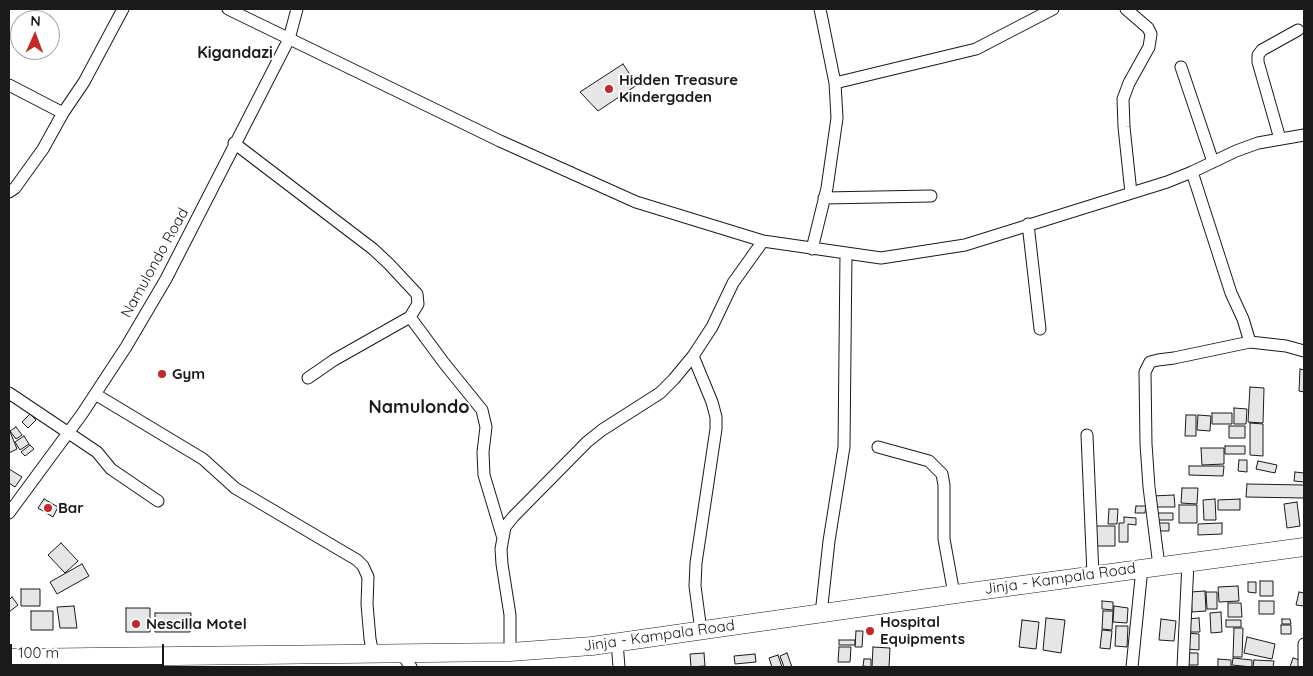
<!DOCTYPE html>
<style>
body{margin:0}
#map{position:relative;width:1313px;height:676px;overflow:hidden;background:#fff;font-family:Quicksand,sans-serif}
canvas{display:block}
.frame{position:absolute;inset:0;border:10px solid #1a1a1a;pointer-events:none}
.north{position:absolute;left:10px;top:10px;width:50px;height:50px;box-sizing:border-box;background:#fff;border:1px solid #a3a3a3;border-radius:50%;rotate:2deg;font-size:14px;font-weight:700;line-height:20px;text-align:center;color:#1a1a1a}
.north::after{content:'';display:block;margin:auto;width:18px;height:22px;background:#c62828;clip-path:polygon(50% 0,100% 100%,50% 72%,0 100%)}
.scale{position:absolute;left:10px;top:644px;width:154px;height:22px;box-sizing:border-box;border:2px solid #1a1a1a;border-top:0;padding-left:6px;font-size:15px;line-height:18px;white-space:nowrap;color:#1a1a1a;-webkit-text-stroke:4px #fff;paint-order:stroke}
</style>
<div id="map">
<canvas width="1313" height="676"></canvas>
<div class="frame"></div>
<div class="north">N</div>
<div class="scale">100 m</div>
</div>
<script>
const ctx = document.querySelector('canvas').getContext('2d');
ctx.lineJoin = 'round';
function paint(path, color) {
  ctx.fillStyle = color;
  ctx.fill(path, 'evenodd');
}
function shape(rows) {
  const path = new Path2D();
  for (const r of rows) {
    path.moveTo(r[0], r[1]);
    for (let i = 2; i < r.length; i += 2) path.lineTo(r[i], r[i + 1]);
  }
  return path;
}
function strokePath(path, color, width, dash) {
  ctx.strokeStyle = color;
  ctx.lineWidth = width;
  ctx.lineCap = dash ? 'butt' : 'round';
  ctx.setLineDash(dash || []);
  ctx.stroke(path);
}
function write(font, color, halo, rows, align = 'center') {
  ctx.font = font + ' Quicksand,sans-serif';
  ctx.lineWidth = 4;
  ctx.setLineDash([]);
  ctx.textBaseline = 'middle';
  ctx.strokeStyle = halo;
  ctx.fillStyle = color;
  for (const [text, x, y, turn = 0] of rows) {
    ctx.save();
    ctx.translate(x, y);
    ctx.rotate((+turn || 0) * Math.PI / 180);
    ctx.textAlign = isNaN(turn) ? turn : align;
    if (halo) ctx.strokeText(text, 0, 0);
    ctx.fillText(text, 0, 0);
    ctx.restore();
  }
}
const building = shape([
 [623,64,637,85,598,111,580,92,623,64],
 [1300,369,1304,370,1304,392,1299,391,1300,369],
 [1250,387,1264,388,1263,423,1248,422,1250,387],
 [1234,408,1247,409,1246,424,1234,424,1234,408],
 [1212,413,1232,413,1232,424,1212,424,1212,413],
 [30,414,36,420,28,428,22,422,30,414],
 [1186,415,1196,415,1196,436,1185,436,1186,415],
 [1198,415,1211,416,1210,431,1197,430,1198,415],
 [1250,423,1263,424,1263,456,1250,455,1250,423],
 [1229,426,1245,426,1245,438,1229,438,1229,426],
 [16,427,22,435,16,439,10,431,16,427],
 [9,429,17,449,9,453,9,429],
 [24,436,29,444,20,450,15,442,24,436],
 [30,445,34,449,25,456,21,452,30,445],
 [1225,446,1245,446,1245,454,1225,454,1225,446],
 [1201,448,1224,448,1224,464,1202,465,1201,448],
 [1239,460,1247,460,1247,472,1238,471,1239,460],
 [1258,461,1277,465,1275,473,1256,469,1258,461],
 [1189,466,1224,466,1223,476,1189,475,1189,466],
 [9,469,22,477,15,487,9,483,9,469],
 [1295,472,1304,473,1304,482,1294,481,1295,472],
 [1247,484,1304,485,1304,498,1246,497,1247,484],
 [1182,488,1198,488,1197,504,1181,503,1182,488],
 [1174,495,1175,507,1152,507,1152,496,1174,495],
 [44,499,58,507,53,517,38,508,44,499],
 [1215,499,1216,520,1204,520,1203,500,1215,499],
 [1240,499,1240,510,1218,510,1218,500,1240,499],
 [1297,502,1300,526,1287,528,1284,504,1297,502],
 [1179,505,1197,505,1197,523,1179,523,1179,505],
 [1136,506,1146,506,1145,513,1135,513,1136,506],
 [1109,509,1118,509,1117,524,1108,524,1109,509],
 [1157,513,1173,513,1173,520,1157,520,1157,513],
 [1124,517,1136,518,1136,525,1128,524,1128,542,1119,542,1119,523,1124,523,1124,517],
 [1159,523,1169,523,1169,531,1160,531,1159,523],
 [1222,523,1222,534,1198,535,1198,524,1222,523],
 [1095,526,1115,526,1115,546,1095,546,1095,526],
 [61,543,78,561,65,573,48,555,61,543],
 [82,564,89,576,57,594,50,582,82,564],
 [1260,581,1273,581,1273,596,1260,596,1260,581],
 [1248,582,1256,582,1256,593,1248,592,1248,582],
 [1238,586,1239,601,1219,602,1218,587,1238,586],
 [21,589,40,589,40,606,21,606,21,589],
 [1205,591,1206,611,1192,612,1191,592,1205,591],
 [1206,592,1217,592,1217,609,1207,609,1206,592],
 [1299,592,1304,593,1304,606,1296,605,1299,592],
 [12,597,18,605,9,612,9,600,12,597],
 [1102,601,1113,602,1113,610,1102,609,1102,601],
 [1259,601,1274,601,1274,614,1259,614,1259,601],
 [1228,603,1241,603,1242,617,1228,617,1228,603],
 [74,606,77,628,60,628,57,607,74,606],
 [1114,606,1128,608,1127,623,1113,622,1114,606],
 [126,608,150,608,150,632,126,632,126,608],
 [31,611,53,611,53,630,31,630,31,611],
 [1103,611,1113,611,1112,630,1102,629,1103,611],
 [1221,612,1222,632,1211,633,1210,613,1221,612],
 [155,613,191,613,190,632,155,632,155,613],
 [1046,618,1065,620,1061,653,1043,650,1046,618],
 [1199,618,1200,632,1186,632,1186,619,1199,618],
 [1161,619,1176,621,1174,641,1159,640,1161,619],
 [1282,619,1290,619,1291,624,1282,624,1282,619],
 [1022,620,1039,622,1036,649,1019,647,1022,620],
 [1226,620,1241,620,1241,627,1226,627,1226,620],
 [1281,625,1291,625,1291,634,1281,634,1281,625],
 [1116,626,1128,626,1127,647,1115,646,1116,626],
 [1234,628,1243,628,1242,657,1233,657,1234,628],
 [1102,630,1112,631,1110,649,1100,648,1102,630],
 [856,631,863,631,862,647,855,647,856,631],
 [1186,633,1199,634,1199,650,1186,649,1186,633],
 [1247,637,1275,644,1272,659,1244,653,1247,637],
 [839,640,855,640,855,645,839,645,839,640],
 [839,647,851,647,850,662,838,662,839,647],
 [873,647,890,648,889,667,872,667,873,647],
 [704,653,705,666,691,667,690,654,704,653],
 [787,653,792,667,784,667,780,656,787,653],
 [1185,653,1198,653,1198,665,1184,665,1185,653],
 [755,654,756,662,735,664,734,656,755,654],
 [778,655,782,667,772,667,769,658,778,655],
 [1233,658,1252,660,1252,667,1232,665,1233,658],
 [1293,658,1303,661,1301,667,1290,667,1293,658],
 [864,659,871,659,871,667,863,666,864,659],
 [1218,659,1231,660,1231,667,1218,667,1218,659],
 [1254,660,1274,661,1273,667,1253,667,1254,660]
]);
const minor = shape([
 [228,9,500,141,636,202,763,241,881,258,965,245,1167,182,1192,172,1236,151,1258,143,1304,135],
 [1126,9,1148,28,1151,34,1149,47,1129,83,1123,99,1124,127,1131,193],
 [1181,67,1213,162],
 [835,83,976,49,1053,9],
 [9,85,63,113],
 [1280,139,1258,62,1258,55,1262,50,1298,30],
 [234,143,373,249,389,264,417,294,418,304,410,317,334,360,308,378],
 [1192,172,1231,293,1243,319,1250,342],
 [9,192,15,188,43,149,63,113,84,82,123,9],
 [824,198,931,196],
 [1028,224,1040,329],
 [812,249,827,188,837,118,835,83,820,9],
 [410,317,444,363,482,410,486,427,483,452,484,475,502,535],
 [693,356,712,402,716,417,716,429,696,563,695,586,701,631],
 [9,393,97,452,111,469,158,501],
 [95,394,203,459,235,488,357,560,363,566,368,577,367,604,370,639,373,654],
 [1087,435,1093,575],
 [878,447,929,461,942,474,944,485,944,539,954,594],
 [9,513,82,414,126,347,166,279,289,39,297,9],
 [1159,566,1149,487,1146,444,1145,372,1150,362,1158,360,1174,358,1250,342,1286,346,1304,351],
 [821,614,829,541,844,447,846,253],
 [617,642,619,667],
 [510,652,510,615,502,564,501,549,505,527,513,517,587,442,602,430,660,393,674,379,693,356,712,327,733,283,763,241],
 [401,653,411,667],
 [1132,667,1142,568],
 [1183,667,1188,563],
 [1304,667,1304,644]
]);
const highway = shape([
 [9,658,510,652,592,646,970,592,1304,547]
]);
const markers = [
 [609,89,5,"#c62828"],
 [162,374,5,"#c62828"],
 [48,508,5,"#c62828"],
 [136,624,5,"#c62828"],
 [870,631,5,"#c62828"]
];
const poiNames = [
 ["Hidden Treasure",619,80],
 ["Kindergaden",619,97],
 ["Gym",172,374],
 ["Bar",58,508],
 ["Hospital",880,622],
 ["Equipments",880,639],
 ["Nescilla Motel",146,624]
];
const streetNames = [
 ["Namulondo Road",155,263,-61],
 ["Jinja - Kampala Road",1060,579,-8],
 ["Jinja - Kampala Road",659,636,-8]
];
const neighbourhoodNames = [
 ["Kigandazi",235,53]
];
const quarterNames = [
 ["Namulondo",419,408]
];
paint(building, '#e6e6e6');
strokePath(building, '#1a1a1a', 1);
strokePath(minor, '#1a1a1a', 13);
strokePath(highway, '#1a1a1a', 19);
strokePath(minor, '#fff', 11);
strokePath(highway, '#fff', 18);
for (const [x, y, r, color] of markers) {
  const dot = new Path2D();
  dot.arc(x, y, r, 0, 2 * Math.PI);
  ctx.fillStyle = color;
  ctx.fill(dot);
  strokePath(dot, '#fff', 2);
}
write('bold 15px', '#1a1a1a', '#fff', poiNames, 'left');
write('15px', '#1a1a1a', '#fff', streetNames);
write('bold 16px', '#1a1a1a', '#fff', neighbourhoodNames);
write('bold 18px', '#1a1a1a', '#fff', quarterNames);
</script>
